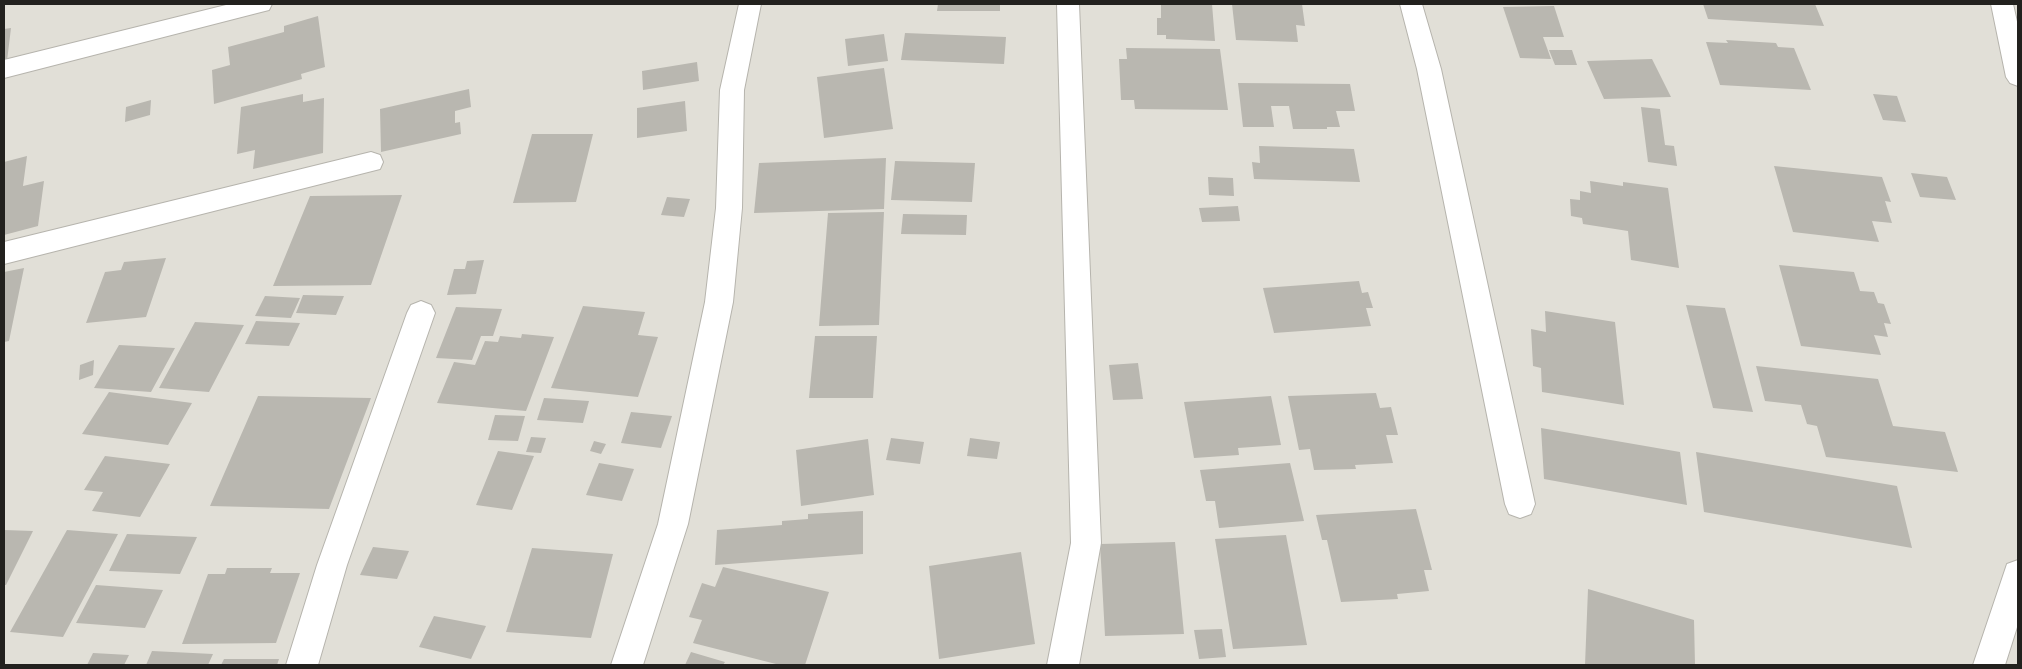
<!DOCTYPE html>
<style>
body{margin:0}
#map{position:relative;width:2022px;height:669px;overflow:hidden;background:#e1dfd7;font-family:Rubik,sans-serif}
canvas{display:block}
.frame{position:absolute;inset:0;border:5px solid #22211e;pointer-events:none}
</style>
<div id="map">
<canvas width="2022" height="669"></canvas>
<div class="frame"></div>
</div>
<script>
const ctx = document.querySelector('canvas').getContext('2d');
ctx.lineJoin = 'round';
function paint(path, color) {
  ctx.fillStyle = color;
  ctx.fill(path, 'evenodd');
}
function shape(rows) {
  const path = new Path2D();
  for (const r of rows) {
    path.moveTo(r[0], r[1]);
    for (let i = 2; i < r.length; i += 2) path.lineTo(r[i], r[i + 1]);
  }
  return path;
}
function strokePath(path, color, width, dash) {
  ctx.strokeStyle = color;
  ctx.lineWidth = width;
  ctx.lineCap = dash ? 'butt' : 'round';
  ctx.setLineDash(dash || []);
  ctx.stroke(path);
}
const building = shape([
 [938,4,1000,4,1000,11,937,11],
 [1161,4,1212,4,1215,41,1166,39,1166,35,1157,35,1157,18,1161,18],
 [1232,4,1302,4,1305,26,1296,25,1298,42,1236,40],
 [1703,4,1815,4,1824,26,1708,19],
 [1554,6,1564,37,1543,37,1551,59,1520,58,1503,7],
 [318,16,325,67,301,74,302,79,214,104,212,70,230,65,228,47,284,32,284,26],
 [11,28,7,61,4,62,4,29],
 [905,33,1006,37,1004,64,901,60],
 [884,34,888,61,848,66,845,39],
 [1726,40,1776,43,1778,47,1794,48,1811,90,1720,85,1706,42,1728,43],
 [1126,48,1220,49,1228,110,1135,109,1134,100,1121,100,1119,59,1127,59],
 [1549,50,1572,50,1577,65,1555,65],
 [1652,59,1671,97,1604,99,1587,61],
 [697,62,699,81,643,90,642,71],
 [884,68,893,129,824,138,817,77],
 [1238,83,1350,84,1355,111,1336,111,1340,127,1327,127,1327,129,1293,129,1289,106,1271,106,1274,127,1243,127],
 [469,89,471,107,455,111,455,123,460,122,461,134,381,152,380,109],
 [303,94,303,102,324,98,323,153,253,169,255,150,237,154,241,107],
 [1873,94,1897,96,1906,122,1883,120],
 [151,100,150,115,125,122,126,107],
 [685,101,687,131,637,138,637,108],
 [1641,107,1660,109,1665,145,1674,146,1677,166,1648,162],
 [532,134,593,134,576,202,513,203],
 [1259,146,1354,149,1360,182,1254,179,1252,162,1260,163],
 [27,156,23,186,44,181,38,226,4,235,4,162],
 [886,158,884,209,754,213,759,163],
 [895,161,975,163,972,202,891,200],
 [1774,166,1882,177,1891,202,1885,201,1892,223,1872,221,1879,242,1793,232],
 [1911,173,1947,177,1956,200,1920,197],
 [1208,177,1233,178,1234,196,1209,195],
 [1590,181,1623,186,1623,182,1668,188,1679,268,1631,260,1628,231,1583,224,1582,218,1571,216,1570,199,1580,200,1580,191,1591,193],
 [402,195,371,285,273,286,310,196],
 [667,197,690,199,684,217,661,215],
 [1238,206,1240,221,1202,222,1199,208],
 [884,212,879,325,819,326,828,213],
 [903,214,967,215,966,235,901,234],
 [166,258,146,317,86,323,105,272,121,270,124,262],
 [484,260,476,294,447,295,454,269,465,269,467,261],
 [1779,265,1854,272,1860,291,1874,292,1878,303,1884,304,1891,324,1884,323,1888,337,1874,335,1881,355,1801,346],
 [24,268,9,341,4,342,4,272],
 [1359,281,1362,293,1368,292,1373,308,1366,308,1371,326,1274,333,1263,288],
 [303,295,344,296,336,315,296,313],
 [265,296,300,298,291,318,255,316],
 [1686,305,1725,308,1753,412,1713,408],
 [583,306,645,312,638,335,658,337,638,397,551,388],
 [456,307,502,309,493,336,481,336,472,360,436,358],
 [1545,311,1615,322,1624,405,1542,392,1541,368,1533,366,1531,329,1546,332],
 [256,321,300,323,289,346,245,344],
 [195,322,244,325,209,392,159,388],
 [522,334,554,337,526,411,437,403,454,362,475,365,485,341,498,342,500,336,521,338],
 [815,336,877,336,873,398,809,398],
 [119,345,175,348,151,392,94,388],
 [94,360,93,375,79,380,80,365],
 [1138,363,1143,399,1113,400,1109,365],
 [1756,366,1878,379,1893,426,1945,432,1958,472,1826,457,1817,426,1807,424,1801,405,1765,401],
 [109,392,192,403,168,445,82,434],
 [1376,393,1380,408,1391,407,1398,435,1386,435,1393,463,1355,465,1356,469,1314,470,1310,449,1299,450,1288,396],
 [258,396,371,398,329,509,210,506],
 [1271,396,1281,445,1238,448,1239,455,1194,458,1184,402],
 [544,398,589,401,583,423,537,420],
 [631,412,672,416,661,448,621,443],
 [495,415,525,416,518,441,488,440],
 [1541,428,1680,452,1687,505,1544,479],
 [531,437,546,438,541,453,526,452],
 [891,438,924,442,920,464,886,460],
 [970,438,1000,442,997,459,967,456],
 [868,439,874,495,801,506,796,450],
 [594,441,606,444,601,454,590,451],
 [498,451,534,456,512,510,476,505],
 [1696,452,1897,486,1912,548,1704,512],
 [105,456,170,464,140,517,92,511,103,492,84,490],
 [599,463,634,469,622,501,586,495],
 [1290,463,1304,521,1219,528,1215,501,1206,501,1200,470],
 [1416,509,1432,570,1424,570,1429,591,1397,594,1398,599,1341,602,1327,540,1322,540,1316,515],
 [863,511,863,554,715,565,717,530,782,525,782,521,808,519,808,514],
 [4,530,33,531,6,585,4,585],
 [67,530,118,534,63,637,10,632],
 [127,534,197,537,180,574,109,571],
 [1286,535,1307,645,1233,649,1215,539],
 [1175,542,1184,634,1105,636,1100,544],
 [373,547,409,551,397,579,360,575],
 [532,548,613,554,591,638,506,632],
 [1021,552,1035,644,939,659,929,566],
 [723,567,829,592,805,665,780,665,693,643,702,620,689,617,702,583,715,587],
 [227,568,272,568,270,573,300,573,276,643,182,644,208,574,225,574],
 [96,585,163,590,145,628,76,623],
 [1588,589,1694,620,1695,665,1585,665],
 [434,616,486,626,471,659,419,647],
 [1222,629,1226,657,1199,659,1194,630],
 [152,651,213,654,208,665,146,665],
 [691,652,725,662,723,665,685,665],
 [93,653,129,655,124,665,87,665],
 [224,659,279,659,277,665,221,665]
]);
const minor = shape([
 [230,4,272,4,269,10,261,12,4,78,4,60,230,4],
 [739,4,761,4,744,90,742,208,733,302,688,524,643,665,611,665,658,524,705,302,716,208,720,90,739,4],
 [1057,4,1079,4,1101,543,1079,665,1047,665,1071,543,1057,4],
 [1400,4,1422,4,1441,69,1535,504,1531,514,1520,518,1509,514,1505,504,1417,69,1400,4],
 [1991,4,2013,4,2018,26,2018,86,2010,83,2006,77,1991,4],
 [371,152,380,155,383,162,380,169,4,264,4,242,371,152],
 [421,301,431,305,435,313,347,565,318,665,286,665,317,565,407,313,411,305,421,301],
 [2018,560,2018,624,2005,665,1973,665,2007,564,2018,560]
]);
paint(building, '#b9b7b0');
strokePath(minor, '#b6b4ad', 2);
paint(minor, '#fff');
</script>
